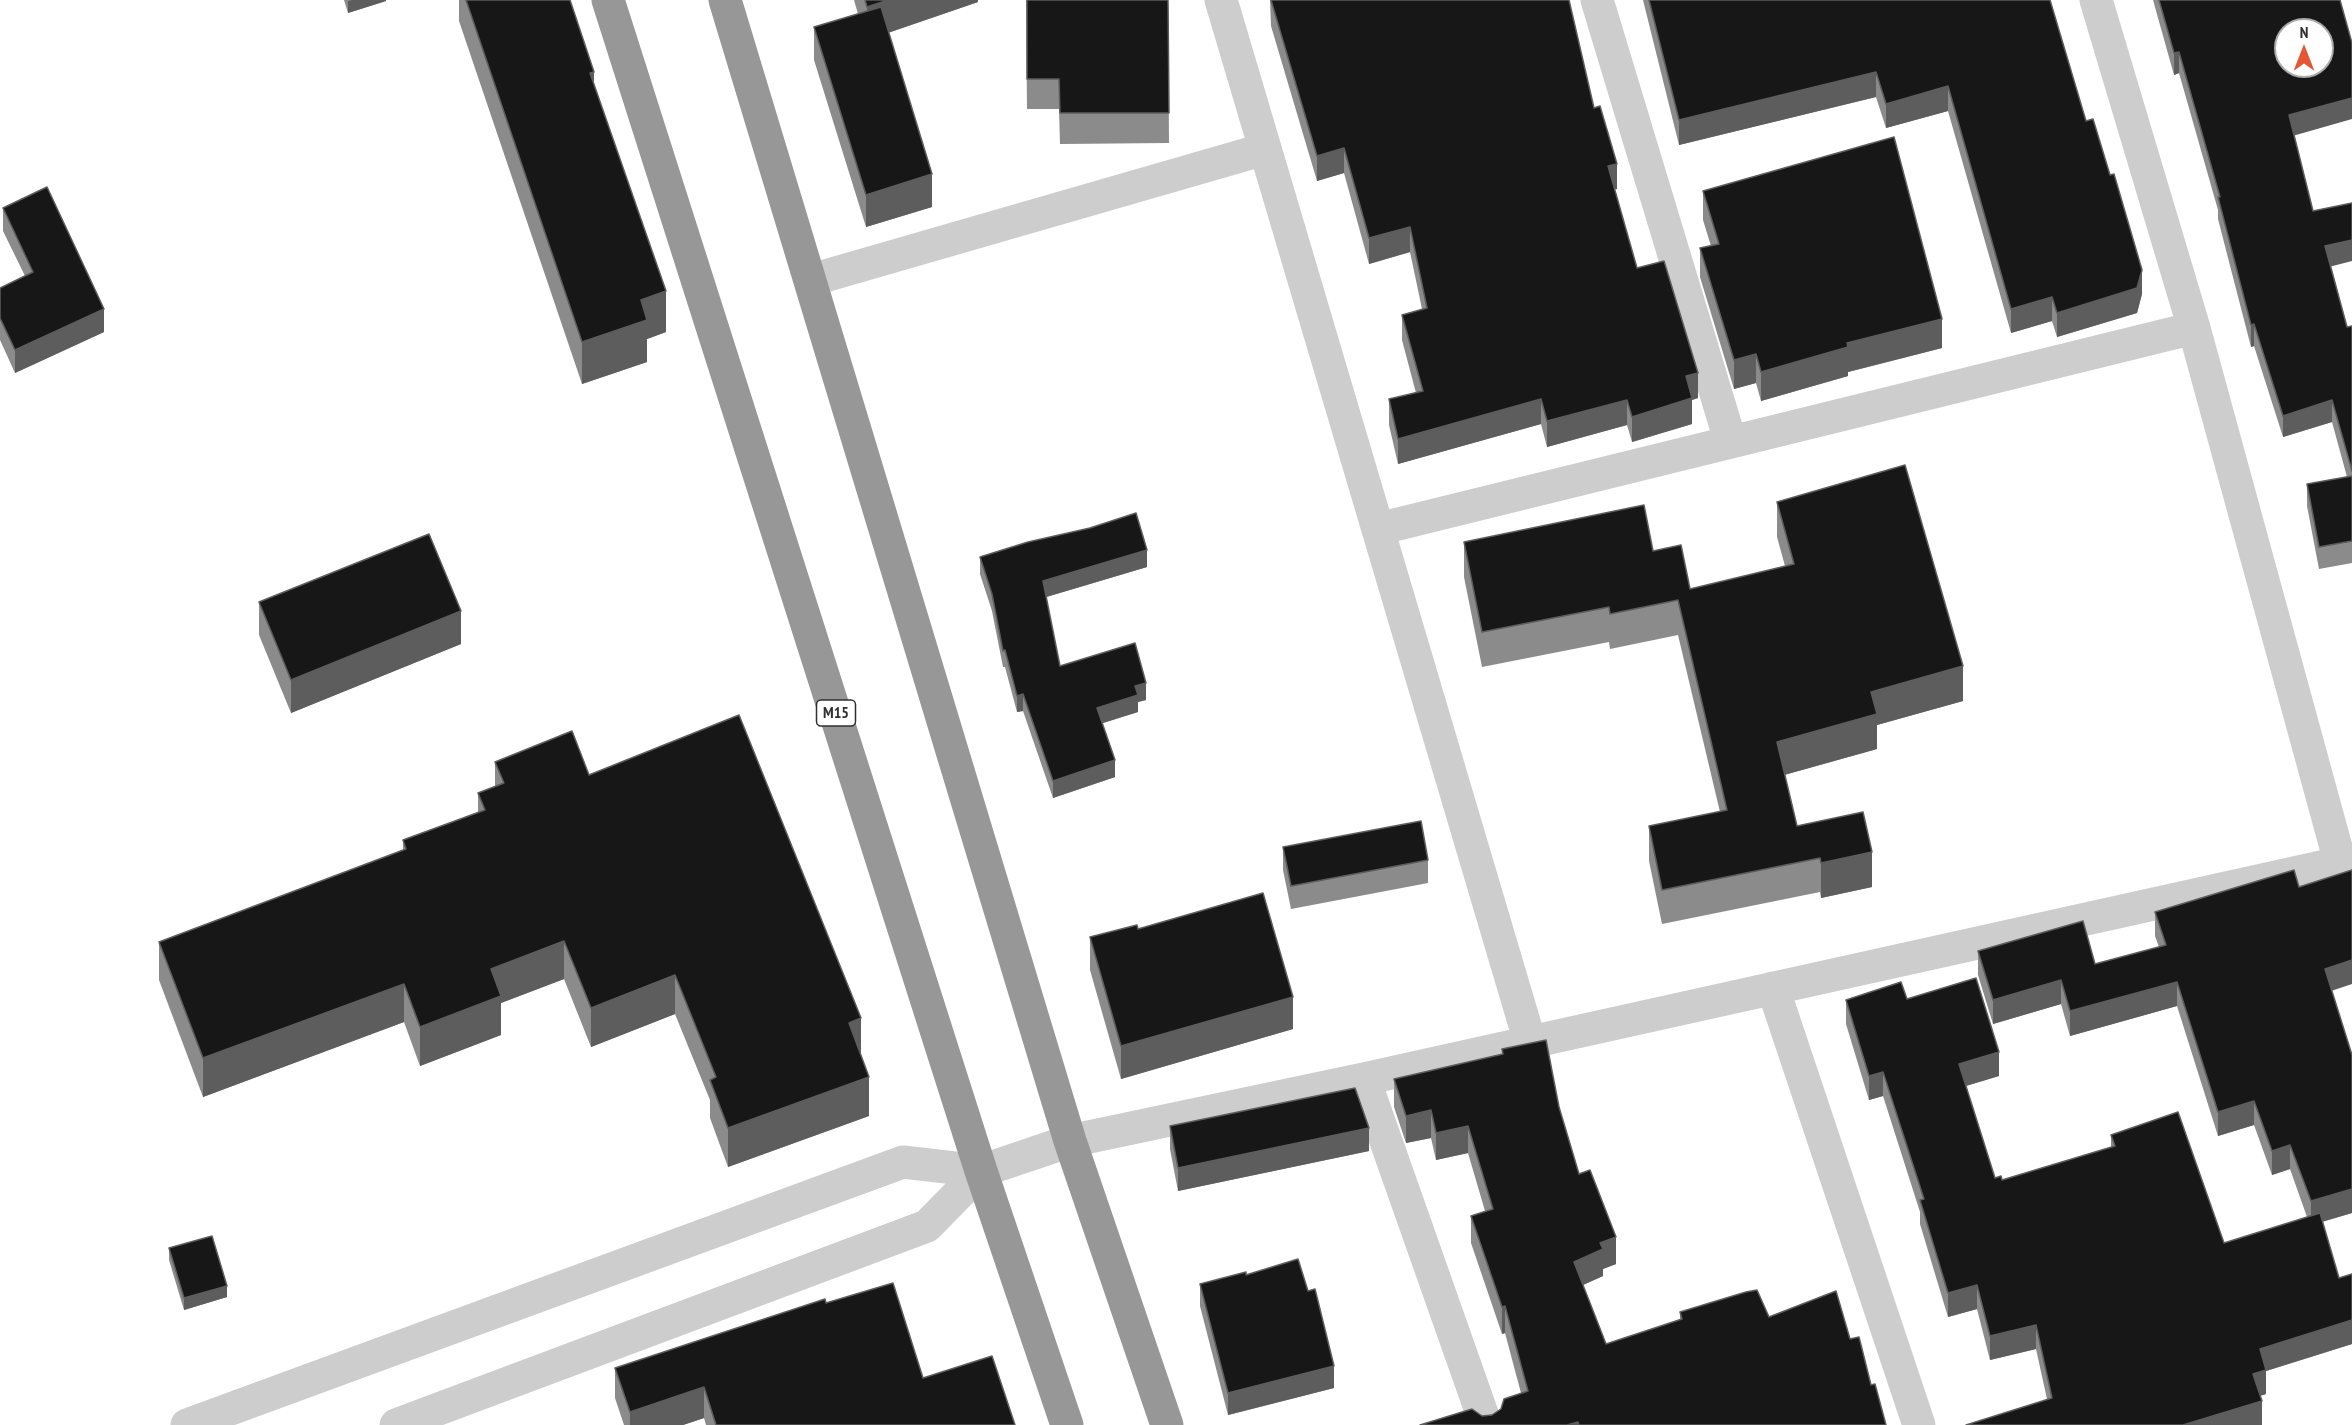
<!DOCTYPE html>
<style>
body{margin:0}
#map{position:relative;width:2352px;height:1425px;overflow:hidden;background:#fff;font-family:"PT Sans Narrow",sans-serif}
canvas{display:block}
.north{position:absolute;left:2274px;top:18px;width:60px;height:60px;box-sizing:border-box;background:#fff;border:2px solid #acacac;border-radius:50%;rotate:0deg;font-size:16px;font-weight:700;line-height:24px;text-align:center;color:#303030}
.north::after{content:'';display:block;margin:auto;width:21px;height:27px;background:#e55734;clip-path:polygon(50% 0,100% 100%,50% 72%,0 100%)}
</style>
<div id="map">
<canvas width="2352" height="1425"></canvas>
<div class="north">N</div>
</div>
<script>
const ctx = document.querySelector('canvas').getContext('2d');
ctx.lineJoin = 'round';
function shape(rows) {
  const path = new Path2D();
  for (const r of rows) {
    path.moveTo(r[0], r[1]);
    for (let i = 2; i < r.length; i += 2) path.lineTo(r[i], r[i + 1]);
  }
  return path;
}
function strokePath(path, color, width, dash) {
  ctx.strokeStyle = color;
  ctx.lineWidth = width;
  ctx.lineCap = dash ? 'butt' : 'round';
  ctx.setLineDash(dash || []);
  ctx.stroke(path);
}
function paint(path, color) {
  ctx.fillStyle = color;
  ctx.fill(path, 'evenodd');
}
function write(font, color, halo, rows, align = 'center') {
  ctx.font = font + ' "PT Sans Narrow",sans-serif';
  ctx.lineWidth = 6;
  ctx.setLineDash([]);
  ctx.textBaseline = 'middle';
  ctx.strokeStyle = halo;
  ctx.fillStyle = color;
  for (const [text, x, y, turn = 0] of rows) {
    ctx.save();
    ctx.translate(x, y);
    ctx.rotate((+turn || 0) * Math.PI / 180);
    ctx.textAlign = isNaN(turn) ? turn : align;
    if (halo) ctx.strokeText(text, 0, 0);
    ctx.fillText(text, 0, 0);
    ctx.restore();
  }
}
const minor = shape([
 [1221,0,1530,1042],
 [1597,0,1730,440],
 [2096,0,2194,328,2340,862],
 [811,280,1265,149],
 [1378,529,2194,328],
 [1773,988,1919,1425],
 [1364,1079,1486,1425],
 [187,1425,903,1162,981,1171,1070,1141,1364,1079,2352,860],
 [396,1425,927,1226,981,1171]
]);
const highway = shape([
 [608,0,981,1171,1067,1425],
 [725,0,1070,1141,1167,1425]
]);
const wall = shape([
 [344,0,386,0,386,1,348,13],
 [459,0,570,0,666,332,647,339,647,362,582,384,459,21],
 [854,0,978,0,978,2,888,33,932,207,866,227,814,60,814,27,858,14],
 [1026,0,1168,0,1169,143,1060,144,1059,109,1027,109],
 [1270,0,1569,0,1594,108,1617,189,1614,189,1637,268,1698,398,1692,400,1692,424,1632,442,1627,425,1547,447,1541,424,1398,464,1389,425,1389,399,1416,393,1402,340,1402,315,1422,309,1410,252,1369,264,1344,173,1317,181,1271,26],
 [1643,0,2050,0,2086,121,2142,294,2137,313,2057,337,2052,321,2011,333,1948,111,1886,128,1876,97,1679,145],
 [2153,0,2340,0,2294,135,2313,211,2331,266,2347,327,2352,326,2352,563,2319,569,2307,506,2307,484,2347,477,2332,422,2283,437,2254,346,2251,347,2218,219,2218,210,2179,73,2174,75],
 [1703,191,1942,348,1848,372,1848,376,1761,401,1756,383,1734,389,1700,277,1700,248,1711,246,1703,220],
 [3,208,104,332,15,373,0,340,0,288,25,276,3,231],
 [1777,502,1963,701,1877,725,1877,749,1784,775,1797,826,1872,887,1821,898,1820,892,1662,924,1649,861,1649,826,1720,812,1678,635,1610,649,1609,642,1482,667,1464,577,1464,542,1653,551,1690,589,1785,566,1777,537],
 [980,557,1147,567,1046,597,1060,666,1146,700,1138,702,1138,712,1102,723,1115,777,1053,798,1023,711,1017,712,1005,667,1003,667,992,611,980,574],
 [259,602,461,644,291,713,259,635],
 [495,762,589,775,861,1056,869,1116,728,1167,710,1118,710,1100,675,1014,591,1047,564,979,501,1003,501,1035,420,1066,404,1022,203,1097,159,980,159,942,403,851,403,840,478,812,478,793,495,787],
 [1283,847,1428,860,1428,883,1291,909,1283,870],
 [2155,912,2332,991,2352,1055,2352,1213,2322,1222,2339,1278,2352,1274,2352,1344,2266,1371,2266,1394,2260,1396,2262,1425,2047,1399,2036,1349,1990,1360,1977,1309,1948,1317,1920,1224,1920,1212,1883,1096,1869,1100,1846,1024,1846,1000,1907,999,1999,1076,1966,1086,1995,1178,2002,1180,2111,1147,2111,1135,2224,1243,2307,1217,2290,1169,2272,1175,2254,1125,2218,1136,2177,1006,2070,1036,2061,1004,1993,1024,1978,975,1978,951,2095,964,2159,947,2155,936],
 [1138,929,1293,1029,1121,1079,1090,970,1090,937],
 [1502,1049,1559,1107,1579,1174,1616,1264,1603,1269,1603,1276,1583,1285,1606,1344,1680,1320,1680,1312,1769,1317,1850,1339,1871,1385,1886,1425,1420,1425,1482,1416,1492,1415,1521,1393,1505,1333,1502,1334,1471,1243,1471,1216,1485,1211,1468,1153,1436,1160,1431,1138,1406,1143,1394,1107,1394,1079,1502,1054],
 [1170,1126,1369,1151,1178,1191,1170,1149],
 [169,1248,227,1297,184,1310,169,1260],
 [1246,1275,1308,1291,1334,1388,1228,1415,1200,1306,1200,1284],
 [826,1303,923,1378,1015,1425,706,1425,704,1418,683,1425,624,1425,615,1398,615,1368]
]);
const shadedWall = shape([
 [353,0,386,0,386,1,348,13,348,1],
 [888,0,978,0,978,2,867,40,867,7],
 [2179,52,2179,73,2174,75,2174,53],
 [594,72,594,113,590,73],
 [1876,72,1876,97,1679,145,1679,120],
 [1948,86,1948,111,1886,128,1886,104],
 [2352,98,2352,119,2289,137,2289,115],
 [1344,148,1344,173,1317,181,1317,156],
 [1617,164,1617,189,1608,191,1608,166],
 [932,174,932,207,866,227,866,195],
 [1410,227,1410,252,1369,264,1369,238],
 [2352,240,2352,261,2325,268,2325,246],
 [2142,270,2142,294,2137,313,2057,337,2057,313],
 [666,291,666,332,647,339,647,362,582,384,582,342,641,300],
 [2052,297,2052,321,2011,333,2011,309],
 [104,309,104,332,15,373,15,350],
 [1942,319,1942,348,1848,372,1848,376,1761,401,1761,372,1847,343],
 [2254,324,2254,346,2251,347,2251,325],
 [1756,354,1756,383,1734,389,1734,360],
 [1698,373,1698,398,1692,400,1692,424,1632,442,1632,417,1686,376],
 [1541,399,1541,424,1398,464,1398,439],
 [1627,400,1627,425,1547,447,1547,421],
 [2332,400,2332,422,2283,437,2283,416],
 [1147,550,1147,567,1043,598,1043,581],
 [461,611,461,644,291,713,291,680],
 [1963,666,1963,701,1877,725,1877,749,1777,777,1777,742,1871,692],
 [1146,683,1146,700,1138,702,1138,712,1097,725,1097,708,1135,686],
 [1023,694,1023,711,1017,712,1017,696],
 [1115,760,1115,777,1053,798,1053,781],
 [1872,852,1872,887,1821,898,1821,863],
 [564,941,564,979,501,1003,501,1035,420,1066,420,1027,491,969],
 [2352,960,2352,984,2325,993,2325,969],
 [675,975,675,1014,591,1047,591,1008],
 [2061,980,2061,1004,1993,1024,1993,1000],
 [2177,982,2177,1006,2070,1036,2070,1011],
 [404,984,404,1022,203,1097,203,1058],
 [1293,997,1293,1029,1121,1079,1121,1046],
 [861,1018,861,1057,849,1023],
 [1999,1052,1999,1076,1959,1088,1959,1064],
 [1883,1072,1883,1096,1869,1100,1869,1076],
 [869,1077,869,1116,728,1167,728,1128],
 [2254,1101,2254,1125,2218,1136,2218,1112],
 [1431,1110,1431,1138,1406,1143,1406,1116],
 [1468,1126,1468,1153,1436,1160,1436,1133],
 [1369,1128,1369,1151,1178,1191,1178,1168],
 [2290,1145,2290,1169,2272,1175,2272,1151],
 [2352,1189,2352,1213,2311,1225,2311,1201],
 [1616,1237,1616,1264,1603,1269,1603,1276,1574,1289,1574,1262,1600,1243],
 [1977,1285,1977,1309,1948,1317,1948,1293],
 [227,1286,227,1297,184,1310,184,1298],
 [1505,1306,1505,1333,1502,1334,1502,1307],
 [2352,1320,2352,1344,2266,1371,2266,1394,2253,1398,2253,1374,2260,1349],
 [2036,1325,2036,1349,1990,1360,1990,1336],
 [1334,1366,1334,1388,1228,1415,1228,1393],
 [704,1387,704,1418,683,1425,630,1425,630,1412],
 [2262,1401,2262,1425,2183,1425],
 [1578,1422,1578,1425,1567,1425]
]);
const building = shape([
 [466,0,570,0,594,72,590,73,666,291,641,300,647,320,582,342,466,0],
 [865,0,888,0,867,7,865,0],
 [1027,0,1168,0,1169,113,1060,113,1059,79,1027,79,1027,0],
 [1271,0,1569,0,1594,108,1600,106,1617,164,1608,166,1637,268,1664,261,1698,373,1686,376,1692,398,1632,417,1627,400,1547,421,1541,399,1398,439,1389,399,1423,391,1402,315,1427,308,1410,227,1369,238,1344,148,1317,156,1271,0],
 [1649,0,2050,0,2086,121,2093,119,2110,175,2114,174,2142,270,2137,288,2057,313,2052,297,2011,309,1948,86,1886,104,1876,72,1679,120,1649,0],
 [2159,0,2340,0,2352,43,2352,98,2289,115,2313,211,2352,203,2352,240,2325,246,2347,327,2352,326,2352,471,2332,400,2283,416,2254,324,2251,325,2218,197,2220,197,2179,52,2174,53,2159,0],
 [2286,30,2322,30,2322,66,2286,66,2286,30],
 [881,7,932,174,866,195,814,27,881,7],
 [1894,137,1942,319,1847,343,1848,347,1761,372,1756,354,1734,360,1700,248,1719,244,1703,191,1894,137],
 [47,187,104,309,15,350,0,318,0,288,33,272,3,208,47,187],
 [1905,465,1963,666,1871,692,1877,714,1777,742,1797,826,1863,812,1872,852,1821,863,1820,858,1662,890,1649,826,1727,810,1678,600,1610,614,1609,607,1482,632,1464,542,1644,505,1653,551,1681,545,1690,589,1794,564,1777,502,1905,465],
 [2352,476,2352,541,2319,547,2307,484,2352,476],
 [1136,513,1147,550,1043,581,1060,666,1135,643,1146,683,1135,686,1138,695,1097,708,1115,760,1053,781,1023,694,1017,696,1005,650,1003,651,992,594,980,557,1028,542,1090,528,1136,513],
 [429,534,461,611,291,680,259,602,429,534],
 [739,715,861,1018,849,1023,869,1077,728,1128,710,1080,716,1077,675,975,591,1008,564,941,491,969,501,996,420,1027,404,984,203,1058,159,942,406,849,403,840,485,810,478,793,504,783,495,762,572,731,589,775,739,715],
 [1421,821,1428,860,1291,886,1283,847,1421,821],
 [2294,870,2299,887,2352,870,2352,960,2325,969,2352,1055,2352,1189,2311,1201,2290,1145,2272,1151,2254,1101,2218,1112,2177,982,2070,1011,2061,980,1993,1000,1978,951,2083,921,2095,964,2166,945,2155,912,2294,870],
 [1263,893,1293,997,1121,1046,1090,937,1137,925,1138,929,1263,893],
 [1976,978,1999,1052,1959,1064,1995,1178,2001,1176,2002,1180,2115,1146,2111,1135,2178,1112,2224,1243,2320,1213,2339,1278,2352,1274,2352,1320,2260,1349,2266,1370,2253,1374,2262,1401,2183,1425,1966,1425,2052,1398,2036,1325,1990,1336,1977,1285,1948,1293,1920,1200,1924,1199,1883,1072,1869,1076,1846,1000,1901,982,1907,999,1976,978],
 [1546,1040,1559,1107,1579,1174,1590,1170,1616,1237,1600,1243,1603,1249,1574,1262,1606,1344,1682,1319,1680,1312,1746,1292,1757,1290,1769,1317,1836,1291,1850,1339,1859,1337,1871,1385,1875,1384,1886,1425,1579,1425,1578,1422,1567,1425,1420,1425,1472,1409,1482,1416,1492,1415,1501,1409,1504,1399,1528,1391,1505,1306,1502,1307,1471,1216,1493,1209,1468,1126,1436,1133,1431,1110,1406,1116,1394,1079,1503,1054,1502,1049,1546,1040],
 [1355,1088,1369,1128,1178,1168,1170,1126,1355,1088],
 [212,1236,227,1286,184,1298,169,1248,212,1236],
 [1298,1259,1308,1291,1315,1289,1334,1366,1228,1393,1200,1284,1246,1272,1246,1275,1298,1259],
 [893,1283,923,1378,992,1356,1015,1425,716,1425,704,1387,630,1412,615,1368,825,1299,826,1303,893,1283]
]);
const shields = [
 [836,713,39]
];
const shieldNames = [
 ["M15",836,713]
];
strokePath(minor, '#cdcdcd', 33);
strokePath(highway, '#979797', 33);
paint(wall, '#8b8b8b');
paint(shadedWall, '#5d5d5d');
paint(building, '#171717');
strokePath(building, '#5d5d5d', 1.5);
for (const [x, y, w] of shields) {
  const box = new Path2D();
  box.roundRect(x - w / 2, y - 13, w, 26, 4.5);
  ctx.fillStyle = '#fff';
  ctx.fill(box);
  strokePath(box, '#303030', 1.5);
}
write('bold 16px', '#303030', null, shieldNames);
</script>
